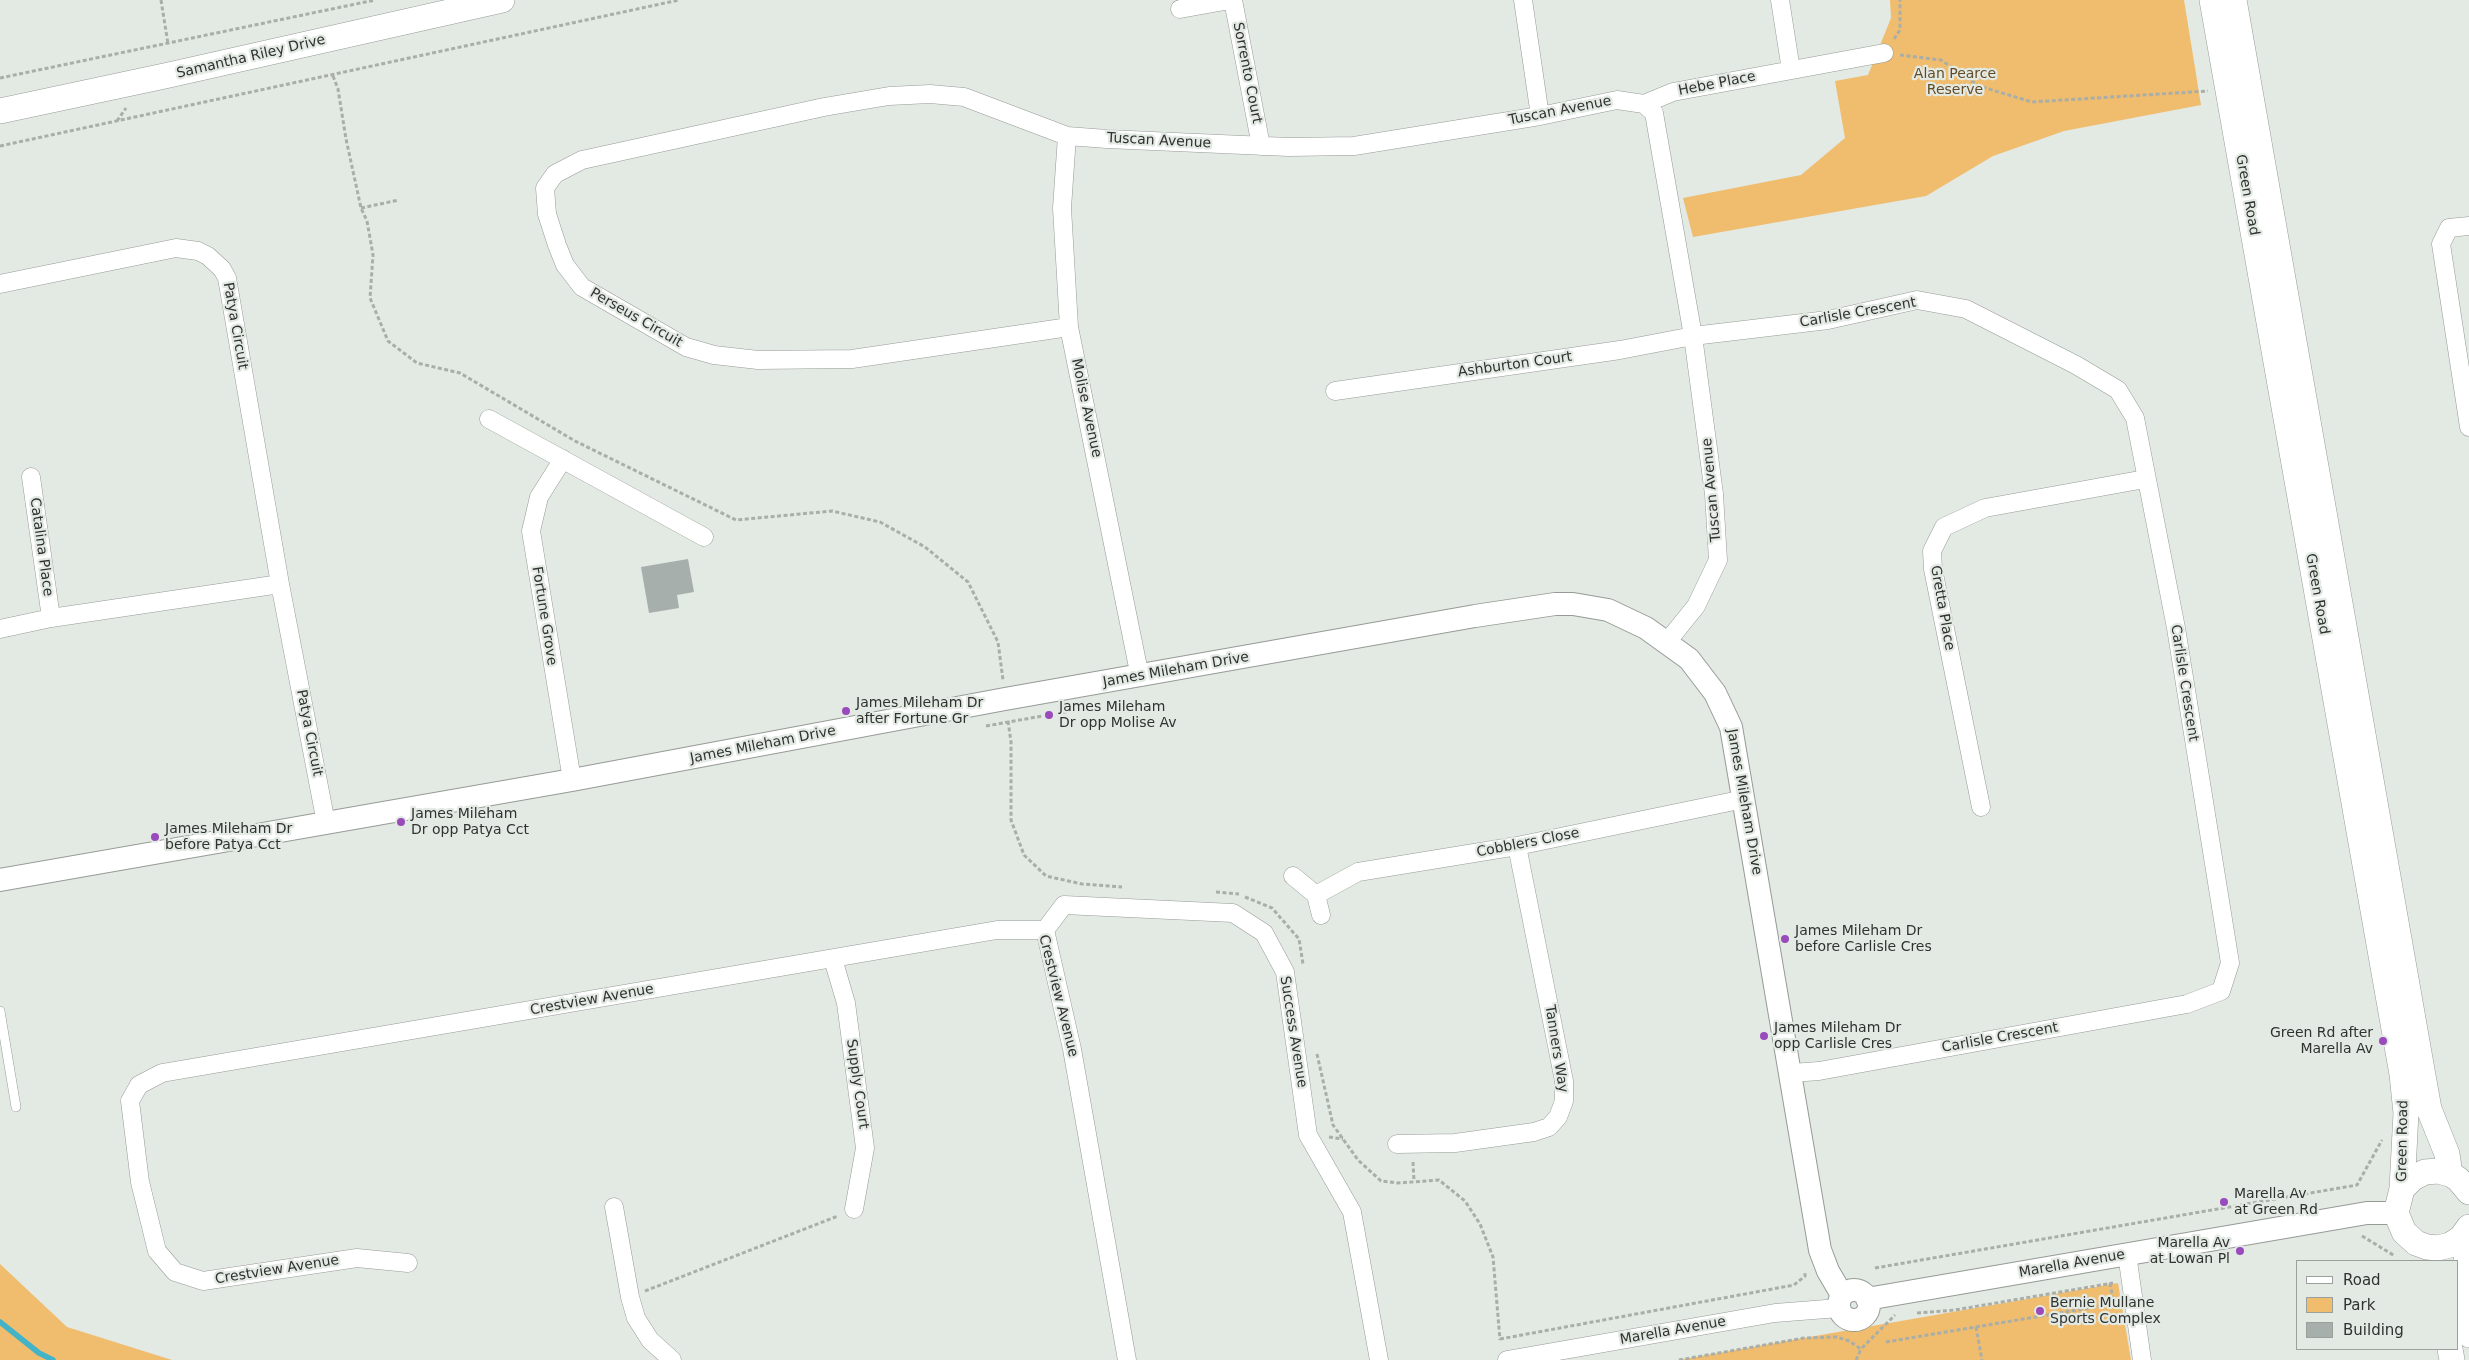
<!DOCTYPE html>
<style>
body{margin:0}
#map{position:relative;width:2469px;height:1360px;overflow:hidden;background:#e3e9e3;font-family:"DejaVu Sans",sans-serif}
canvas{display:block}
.legend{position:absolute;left:2296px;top:1260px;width:162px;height:90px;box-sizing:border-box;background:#e3e9e3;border:1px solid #9ba09b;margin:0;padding:6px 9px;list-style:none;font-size:15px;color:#303230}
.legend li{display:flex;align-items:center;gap:10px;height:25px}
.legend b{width:25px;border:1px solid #9ba09b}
</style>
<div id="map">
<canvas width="2469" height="1360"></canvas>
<ul class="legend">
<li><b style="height:6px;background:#fff"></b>Road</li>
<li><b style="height:14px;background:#f0bc6e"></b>Park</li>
<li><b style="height:14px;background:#a6afac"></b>Building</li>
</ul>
</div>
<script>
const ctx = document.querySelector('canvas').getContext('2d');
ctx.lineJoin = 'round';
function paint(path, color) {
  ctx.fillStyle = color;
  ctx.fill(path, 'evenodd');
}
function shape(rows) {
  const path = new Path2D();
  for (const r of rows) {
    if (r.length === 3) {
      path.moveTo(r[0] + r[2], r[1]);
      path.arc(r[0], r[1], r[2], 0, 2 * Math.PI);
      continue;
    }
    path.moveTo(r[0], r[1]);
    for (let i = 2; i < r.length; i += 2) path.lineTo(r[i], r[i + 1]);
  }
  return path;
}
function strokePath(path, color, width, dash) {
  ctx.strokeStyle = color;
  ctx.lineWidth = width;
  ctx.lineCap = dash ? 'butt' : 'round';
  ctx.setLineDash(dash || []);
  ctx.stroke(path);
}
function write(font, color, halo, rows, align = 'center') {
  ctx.font = font + ' "DejaVu Sans",sans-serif';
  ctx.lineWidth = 4.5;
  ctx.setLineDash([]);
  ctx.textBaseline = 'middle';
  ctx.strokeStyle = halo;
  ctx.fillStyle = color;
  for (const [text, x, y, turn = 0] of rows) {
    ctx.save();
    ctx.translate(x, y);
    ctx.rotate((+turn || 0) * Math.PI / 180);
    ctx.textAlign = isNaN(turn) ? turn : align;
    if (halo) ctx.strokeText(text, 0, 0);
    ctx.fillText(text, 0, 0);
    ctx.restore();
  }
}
const green = shape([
 [1890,0,2184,0,2201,105,2064,131,1993,156,1926,196,1693,237,1683,198,1801,175,1845,138,1835,81,1868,75,1891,18],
 [0,1264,67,1327,172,1360,0,1360],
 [2118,1283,2131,1360,1679,1360,1798,1339]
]);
const stream = shape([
 [0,1322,39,1353,53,1360]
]);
const building = shape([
 [688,559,694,592,677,595,679,608,649,613,641,567]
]);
const path = shape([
 [161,0,168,44],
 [1894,39,1900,30,1900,0],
 [1900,55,1941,60,1979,86,2032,102,2208,91],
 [333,76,338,89,346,139,361,208,367,221,373,255,370,298,388,341,417,363,460,373,575,441,736,520,832,511,880,522,925,547,968,582,998,642,1003,680],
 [0,78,375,0],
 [117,121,126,108],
 [0,146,679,0],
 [361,208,399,200],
 [1008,721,1011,742,1011,820,1024,855,1046,876,1082,884,1122,887],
 [986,726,1093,707],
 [1216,892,1239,894],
 [1245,897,1272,908,1299,939,1303,964],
 [1317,1054,1333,1125,1358,1160,1381,1181,1398,1183,1439,1180,1465,1201,1480,1224,1493,1257,1500,1340],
 [1329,1137,1343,1139],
 [1413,1162,1414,1181],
 [2362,1236,2395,1256],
 [1875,1268,2357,1185,2382,1140],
 [2110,1283,2114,1305],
 [645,1291,838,1216],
 [1917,1313,1955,1310,2113,1283],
 [1976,1327,1982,1360],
 [1500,1339,1794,1285,1805,1276,1805,1271],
 [1886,1342,2113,1304],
 [1679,1360,1804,1338,1837,1337,1849,1341,1861,1349,1895,1315],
 [1856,1360,1861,1349]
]);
const service = shape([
 [0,1011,16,1107]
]);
const minor = shape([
 [1233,0,1261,146],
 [1523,0,1540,116],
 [1780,0,1791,70],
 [1180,9,1230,0],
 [1644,104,1673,92,1884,53],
 [1067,136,1062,208,1069,327,1140,677],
 [2469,226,2449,228,2441,244,2469,427],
 [0,284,176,248,198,251,208,256,222,269,227,278,280,584,326,823],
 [1069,327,852,359,758,360,714,355,686,347,582,287,565,265,557,245,547,214,545,188,555,174,582,160,824,107,889,96,930,94,964,97,1067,136,1107,139,1289,147,1354,146,1540,116,1617,100,1644,104,1654,113,1693,336,1714,494,1718,560,1696,606,1667,642],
 [1335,391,1620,350,1693,336,1828,320,1917,300,1966,309,2076,365,2118,390,2135,418,2176,628,2230,963,2221,991,2187,1004,1819,1071,1792,1073],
 [489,419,704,537],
 [563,459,539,497,531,531,572,780],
 [31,477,51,618],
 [0,629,51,618,280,584],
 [1981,807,1933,569,1932,551,1944,527,1985,508,2145,479],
 [1293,876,1316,895,1321,915],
 [1316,895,1358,872,1517,846,1744,799],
 [1045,930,1064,905,1233,913,1264,933,1285,972,1308,1135,1352,1212,1379,1360],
 [833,959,846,1003,865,1148,854,1209],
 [1397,1144,1455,1143,1534,1132,1549,1127,1558,1117,1564,1101,1564,1081,1517,846],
 [614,1207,630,1297,636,1318,650,1340,672,1360],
 [2127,1254,2142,1360],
 [408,1263,357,1258,203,1281,175,1272,157,1251,140,1182,130,1101,139,1085,162,1073,997,930,1045,930,1072,1049,1127,1360],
 [1507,1360,1775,1313,1839,1308]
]);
const tertiary = shape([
 [0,880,572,780,1005,699,1475,616,1555,604,1573,604,1608,610,1646,628,1689,659,1715,693,1731,727,1820,1250,1828,1271,1842,1295],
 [1854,1305,15],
 [1867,1299,2367,1213,2396,1213]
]);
const secondary = shape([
 [2212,0,2402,1074,2406,1113,2402,1189],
 [2234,0,2422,1070,2429,1109,2447,1154,2450,1174],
 [0,111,169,75,502,0],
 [2469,1192,2458,1179,2450,1174,2438,1171,2425,1172,2413,1178,2402,1189,2396,1213,2404,1232,2416,1243,2427,1247,2438,1248,2450,1245,2461,1238,2469,1227],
 [2469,1235,2464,1280,2469,1335],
 [2450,1349,2452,1360]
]);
const markers = [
 [846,711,5,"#994abb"],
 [1049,715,5,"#994abb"],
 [401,822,5,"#994abb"],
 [155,837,5,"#994abb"],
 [1785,939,5,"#994abb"],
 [1764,1036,5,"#994abb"],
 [2383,1041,5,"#994abb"],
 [2224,1202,5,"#994abb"],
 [2240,1251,5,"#994abb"],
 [2040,1311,5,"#994abb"]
];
const streetNames = [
 ["Samantha Riley Drive",251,57,-13],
 ["Sorrento Court",1247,73,79],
 ["Hebe Place",1717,84,-11],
 ["Tuscan Avenue",1560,111,-11],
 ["Tuscan Avenue",1159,141,3],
 ["Green Road",2247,195,80],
 ["Carlisle Crescent",1858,313,-10],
 ["Perseus Circuit",636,318,30],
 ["Patya Circuit",235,326,80],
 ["Ashburton Court",1515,365,-8],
 ["Molise Avenue",1086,408,78],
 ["Tuscan Avenue",1712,490,-95],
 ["Catalina Place",41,547,82],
 ["Green Road",2317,594,80],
 ["Gretta Place",1942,608,80],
 ["Fortune Grove",544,616,81],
 ["James Mileham Drive",1176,670,-10],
 ["Carlisle Crescent",2184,683,81],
 ["Patya Circuit",309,733,79],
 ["James Mileham Drive",763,745,-11],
 ["James Mileham Drive",1744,802,80],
 ["Cobblers Close",1528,843,-11],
 ["Crestview Avenue",1058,996,76],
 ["Crestview Avenue",592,1000,-10],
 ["Success Avenue",1293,1032,81],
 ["Carlisle Crescent",2000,1038,-10],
 ["Tanners Way",1556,1049,81],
 ["Supply Court",857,1084,82],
 ["Green Road",2403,1141,-89],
 ["Marella Avenue",2072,1264,-10],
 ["Crestview Avenue",277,1270,-9],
 ["Marella Avenue",1673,1331,-10]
];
const parkNames = [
 ["Alan Pearce",1955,74],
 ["Reserve",1955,90]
];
const poiNames = [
 ["James Mileham Dr",856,703],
 ["after Fortune Gr",856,719],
 ["James Mileham",1059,707],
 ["Dr opp Molise Av",1059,723],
 ["James Mileham",411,814],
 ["Dr opp Patya Cct",411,830],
 ["James Mileham Dr",165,829],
 ["before Patya Cct",165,845],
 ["James Mileham Dr",1795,931],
 ["before Carlisle Cres",1795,947],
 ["James Mileham Dr",1774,1028],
 ["opp Carlisle Cres",1774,1044],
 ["Green Rd after",2373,1033,"right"],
 ["Marella Av",2373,1049,"right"],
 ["Marella Av",2234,1194],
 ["at Green Rd",2234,1210],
 ["Marella Av",2230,1243,"right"],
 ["at Lowan Pl",2230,1259,"right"],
 ["Bernie Mullane",2050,1303],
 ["Sports Complex",2050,1319]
];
paint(green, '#f0bc6e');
strokePath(stream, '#43b4c8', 5.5);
paint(building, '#a6afac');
strokePath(service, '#969b96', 10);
strokePath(minor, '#969b96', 19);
strokePath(tertiary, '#969b96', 24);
strokePath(secondary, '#969b96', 26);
strokePath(path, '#a9aea9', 3, [4, 2.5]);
strokePath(service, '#fff', 9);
strokePath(minor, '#fff', 18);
strokePath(tertiary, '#fff', 22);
strokePath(secondary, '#fff', 25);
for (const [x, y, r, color] of markers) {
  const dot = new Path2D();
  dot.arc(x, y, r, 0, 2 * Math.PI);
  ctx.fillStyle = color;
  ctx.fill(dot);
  strokePath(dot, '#e3e9e3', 2);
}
write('14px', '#303230', '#e3e9e3', streetNames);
write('14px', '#644b25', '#e3e9e3', parkNames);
write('14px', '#303230', '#e3e9e3', poiNames, 'left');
</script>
